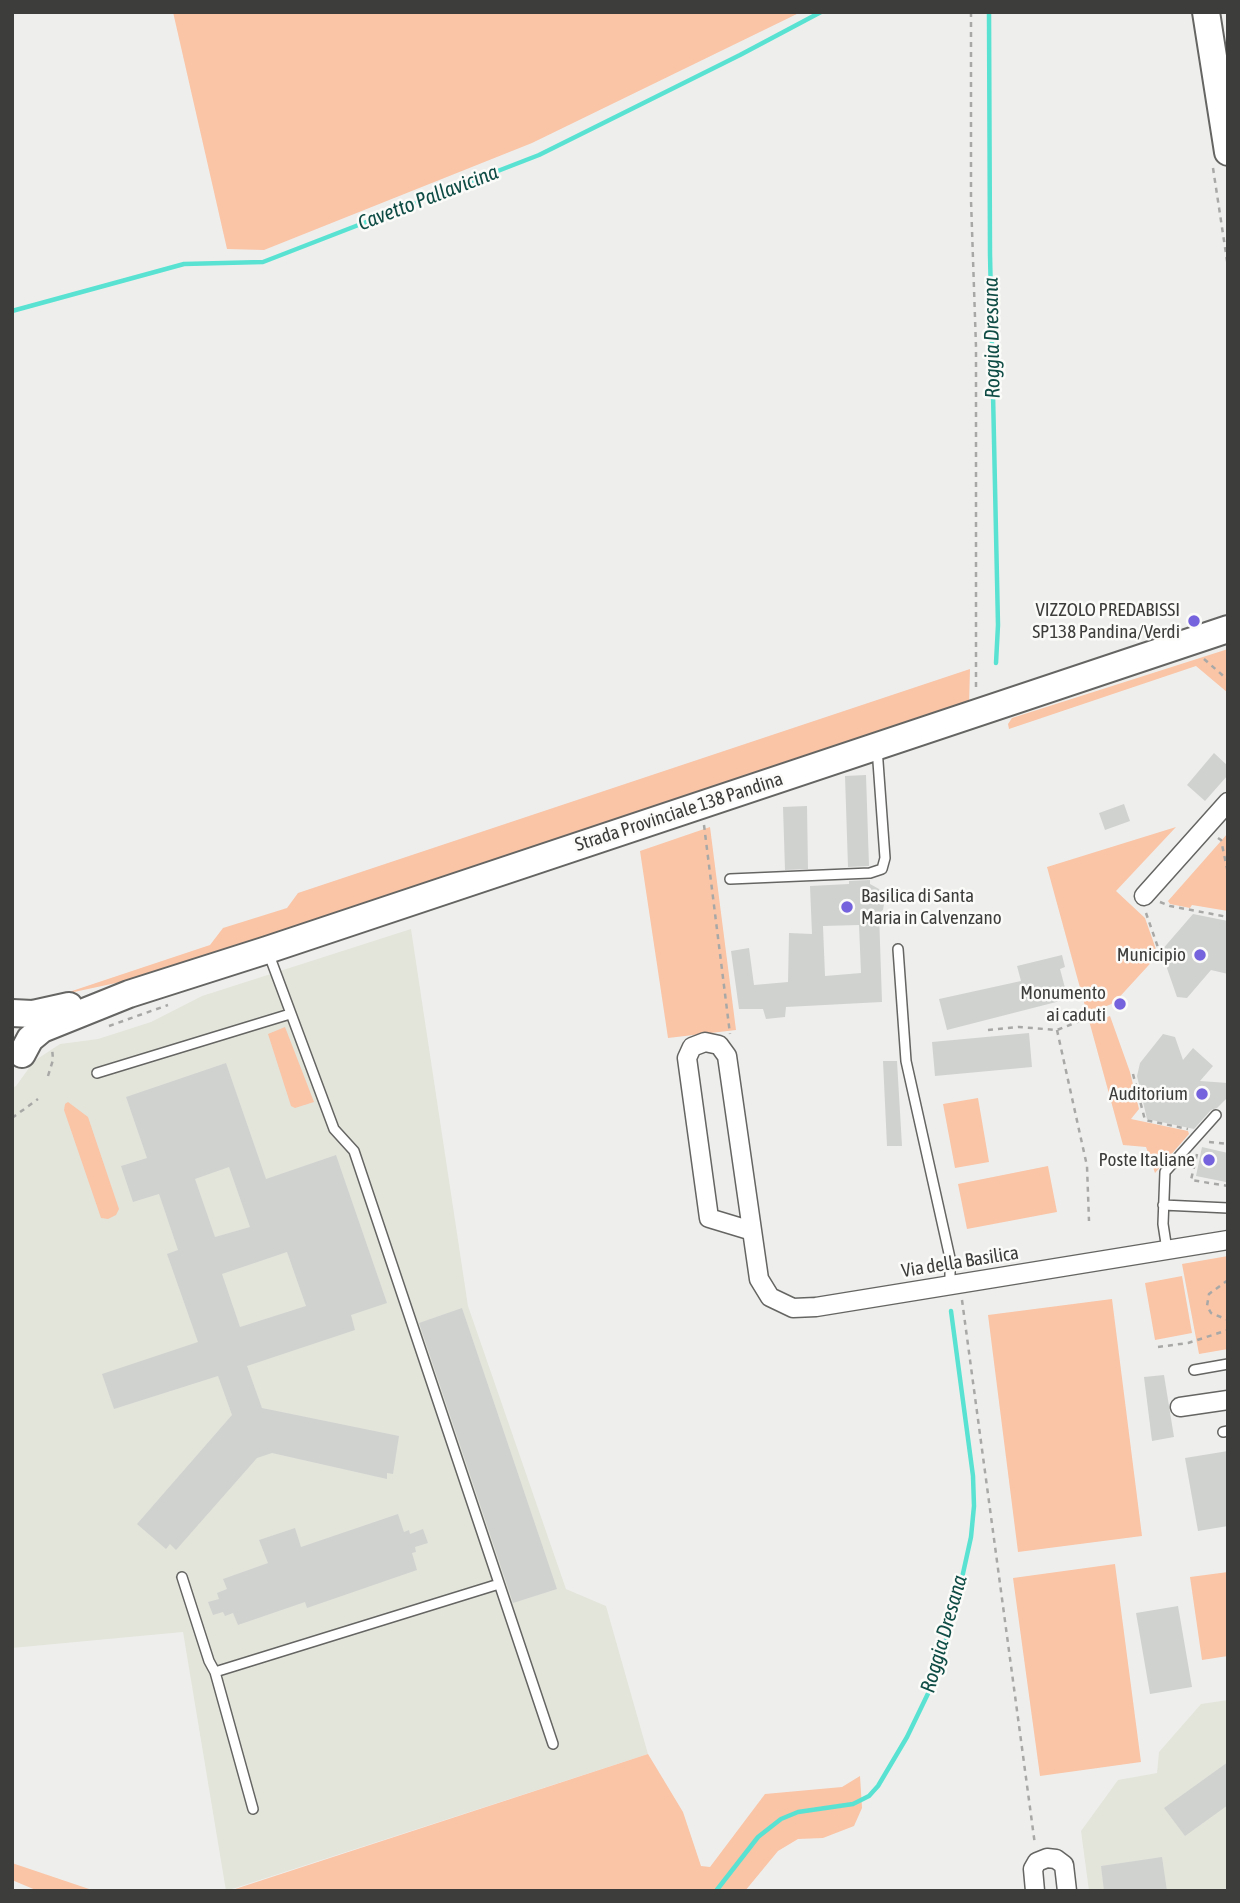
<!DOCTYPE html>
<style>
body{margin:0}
#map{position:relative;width:1240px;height:1903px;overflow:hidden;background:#eeefec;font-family:"Asap Condensed",sans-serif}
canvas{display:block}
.frame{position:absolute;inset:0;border:14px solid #3d3d3c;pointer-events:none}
</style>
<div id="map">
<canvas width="1240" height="1903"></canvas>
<div class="frame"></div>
</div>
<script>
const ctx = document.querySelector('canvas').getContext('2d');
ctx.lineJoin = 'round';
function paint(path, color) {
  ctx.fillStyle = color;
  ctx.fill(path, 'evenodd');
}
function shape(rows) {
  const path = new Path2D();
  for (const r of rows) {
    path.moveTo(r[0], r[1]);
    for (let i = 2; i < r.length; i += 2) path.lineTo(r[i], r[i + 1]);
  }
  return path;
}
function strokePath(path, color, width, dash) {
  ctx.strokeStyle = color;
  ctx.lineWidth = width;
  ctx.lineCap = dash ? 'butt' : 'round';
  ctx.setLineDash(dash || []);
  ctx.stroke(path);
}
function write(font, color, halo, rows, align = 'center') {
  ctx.font = font + ' "Asap Condensed",sans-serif';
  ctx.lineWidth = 5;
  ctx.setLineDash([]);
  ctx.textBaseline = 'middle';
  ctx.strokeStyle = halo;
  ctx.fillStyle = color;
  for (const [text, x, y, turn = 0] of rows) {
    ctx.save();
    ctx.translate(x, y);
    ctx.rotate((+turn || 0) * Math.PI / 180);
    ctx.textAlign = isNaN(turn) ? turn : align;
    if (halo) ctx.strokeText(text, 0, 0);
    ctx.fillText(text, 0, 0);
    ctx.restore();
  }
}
const built = shape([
 [411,929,468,1306,566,1589,606,1606,648,1754,226,1891,183,1632,12,1648,12,1088,16,1086,34,1061,60,1044,98,1039,151,1022,202,996],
 [1228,1700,1228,1891,1089,1891,1081,1831,1118,1780,1157,1773,1159,1752,1201,1704]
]);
const green = shape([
 [173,12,801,12,532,143,264,250,227,249],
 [1228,649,1228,693,1196,666,1009,729,1008,724,1012,718],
 [970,669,969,706,216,955,130,980,60,995,210,945,223,928,287,908,298,893],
 [710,827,736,1030,668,1038,640,851],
 [1176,827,1116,891,1145,918,1158,955,1114,1003,1094,1011,1097,1021,1110,1016,1130,1072,1139,1109,1131,1119,1188,1131,1189,1134,1155,1173,1146,1147,1123,1145,1047,867],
 [1228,833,1228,911,1192,905,1190,908,1170,904,1168,901],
 [285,1027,314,1102,295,1108,291,1106,268,1034],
 [978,1098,989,1162,955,1168,943,1104],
 [68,1102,88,1117,119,1209,116,1215,108,1219,101,1218,64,1110,65,1104],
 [1048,1166,1057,1212,967,1229,958,1184],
 [1228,1256,1228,1349,1199,1354,1182,1264],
 [1182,1276,1192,1333,1155,1340,1145,1283],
 [1112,1299,1142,1536,1018,1552,988,1315],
 [1115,1564,1141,1762,1040,1776,1013,1578],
 [1228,1572,1228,1656,1202,1660,1190,1577],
 [648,1754,683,1812,701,1866,710,1867,765,1794,842,1787,860,1776,862,1808,854,1826,823,1838,798,1839,778,1851,745,1891,229,1891],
 [12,1863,95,1891,38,1891,12,1880]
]);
const stream = shape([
 [989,12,990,254,998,625,996,663],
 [12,311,184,264,263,262,539,155,740,55,821,12],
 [716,1891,758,1837,781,1819,798,1812,853,1804,869,1796,878,1786,907,1737,936,1677,960,1587,971,1537,974,1506,973,1476,951,1311]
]);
const building = shape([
 [1214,753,1228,766,1228,775,1205,801,1187,785],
 [866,775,869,866,848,867,845,776],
 [1124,804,1130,821,1105,830,1099,813],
 [807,806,808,869,785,870,783,807],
 [870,880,870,884,879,889,884,904,883,910,879,913,882,1002,786,1007,785,1017,766,1019,763,1009,739,1009,731,951,749,948,754,985,788,982,789,933,812,934,810,886,849,884,849,881],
 [859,925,861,973,825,976,823,926],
 [1193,914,1228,921,1228,974,1211,970,1187,998,1177,997,1161,951],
 [1062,955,1065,967,1060,969,1068,999,947,1030,939,999,1021,981,1017,966],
 [1029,1033,1032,1067,935,1076,932,1042],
 [1163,1034,1175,1037,1183,1060,1193,1048,1213,1066,1200,1081,1228,1083,1228,1097,1217,1108,1211,1110,1194,1129,1147,1119,1137,1076,1140,1063],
 [883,1061,897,1061,902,1146,887,1146],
 [226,1063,266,1179,336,1155,387,1303,351,1315,355,1330,247,1366,262,1408,399,1436,393,1474,387,1473,387,1479,272,1453,257,1458,176,1550,170,1544,166,1549,137,1524,232,1415,218,1376,114,1409,102,1374,198,1342,167,1254,178,1250,159,1194,133,1202,121,1166,147,1158,126,1097],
 [229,1167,250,1227,215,1237,195,1179],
 [287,1252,306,1306,240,1327,222,1274],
 [1202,1147,1228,1153,1226,1182,1196,1176],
 [462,1308,557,1589,513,1603,419,1323],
 [1164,1375,1174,1437,1152,1441,1144,1377],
 [1228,1451,1228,1526,1198,1531,1185,1458],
 [398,1514,404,1532,409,1530,410,1534,423,1529,428,1543,415,1547,416,1552,412,1553,417,1570,307,1608,305,1602,238,1625,233,1613,225,1616,223,1612,213,1615,208,1602,219,1599,217,1593,227,1589,223,1579,268,1563,259,1540,295,1528,301,1547],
 [1178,1606,1192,1687,1150,1694,1136,1613],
 [1228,1762,1228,1805,1185,1836,1164,1808],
 [1162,1857,1167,1891,1104,1891,1101,1866]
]);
const path = shape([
 [971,12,971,200,976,347,976,691],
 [1213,168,1228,267],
 [1204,659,1228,680],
 [704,825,730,1034],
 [1218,838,1221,840,1228,873],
 [1160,902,1170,906,1228,917],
 [1146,913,1161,956],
 [109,1026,168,1005],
 [988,1030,1019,1027,1057,1030,1095,1015],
 [1057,1030,1087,1166,1089,1221],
 [1133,1074,1145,1120,1188,1129],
 [48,1076,53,1060,52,1047],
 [12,1118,38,1099],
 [1209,1142,1228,1144],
 [1197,1154,1191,1180,1228,1186],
 [1228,1280,1209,1294,1207,1306,1211,1313,1228,1320],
 [962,1300,1035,1845],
 [1158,1347,1188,1343,1228,1330]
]);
const lane = shape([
 [730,879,870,873,882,869,885,858,877,748],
 [898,949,906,1061,950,1258,950,1285],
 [268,952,334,1129,354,1151,553,1744],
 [97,1073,290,1014],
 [1163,1205,1228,1208],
 [1167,1250,1163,1224,1165,1172,1216,1115],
 [1194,1370,1228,1364],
 [1223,1432,1228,1431],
 [182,1577,209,1661,215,1672,499,1584],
 [215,1672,253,1809]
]);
const street = shape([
 [1144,896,1228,802],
 [752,1231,709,1218,687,1058,692,1047,705,1042,719,1045,727,1056,759,1279,770,1297,793,1308,816,1307,1228,1240],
 [1180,1407,1228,1400],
 [1035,1891,1033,1869,1037,1862,1047,1858,1056,1859,1064,1865,1067,1891]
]);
const secondary = shape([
 [1206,12,1228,152],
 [12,1013,33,1014,69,1006],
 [22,1054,30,1039,42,1029,129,994,267,950,1228,629]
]);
const markers = [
 [1194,621,7,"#7562dd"],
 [847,907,7,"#7562dd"],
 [1200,955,7,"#7562dd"],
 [1120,1004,7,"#7562dd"],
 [1202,1094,7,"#7562dd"],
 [1209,1160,7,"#7562dd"]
];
const poiNames = [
 ["VIZZOLO PREDABISSI",1180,610],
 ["SP138 Pandina/Verdi",1180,632],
 ["Basilica di Santa",861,896,"left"],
 ["Maria in Calvenzano",861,918,"left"],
 ["Municipio",1186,955],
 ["Monumento",1106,993],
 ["ai caduti",1106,1015],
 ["Auditorium",1188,1094],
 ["Poste Italiane",1195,1160]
];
const streetNames = [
 ["Strada Provinciale 138 Pandina",679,812,-18],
 ["Via della Basilica",960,1262,-9]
];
const waterNames = [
 ["Cavetto Pallavicina",428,198,-21],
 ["Roggia Dresana",992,338,-91],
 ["Roggia Dresana",944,1634,-74]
];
paint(built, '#e3e5db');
paint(green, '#fac4a7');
strokePath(stream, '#59e2d2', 4.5);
paint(building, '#d0d2d0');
strokePath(lane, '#656663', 12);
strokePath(street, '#656663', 21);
strokePath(secondary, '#656663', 30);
strokePath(path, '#a8a9a7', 2.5, [5, 5]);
strokePath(lane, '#fff', 9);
strokePath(street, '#fff', 18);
strokePath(secondary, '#fff', 26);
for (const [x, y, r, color] of markers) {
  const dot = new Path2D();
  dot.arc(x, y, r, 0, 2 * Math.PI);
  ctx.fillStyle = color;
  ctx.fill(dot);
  strokePath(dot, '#fbfcf9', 2.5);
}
write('19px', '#3d3d3c', '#fbfcf9', poiNames, 'right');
write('19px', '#3d3d3c', '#fbfcf9', streetNames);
write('italic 21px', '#0f4c45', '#fbfcf9', waterNames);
</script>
